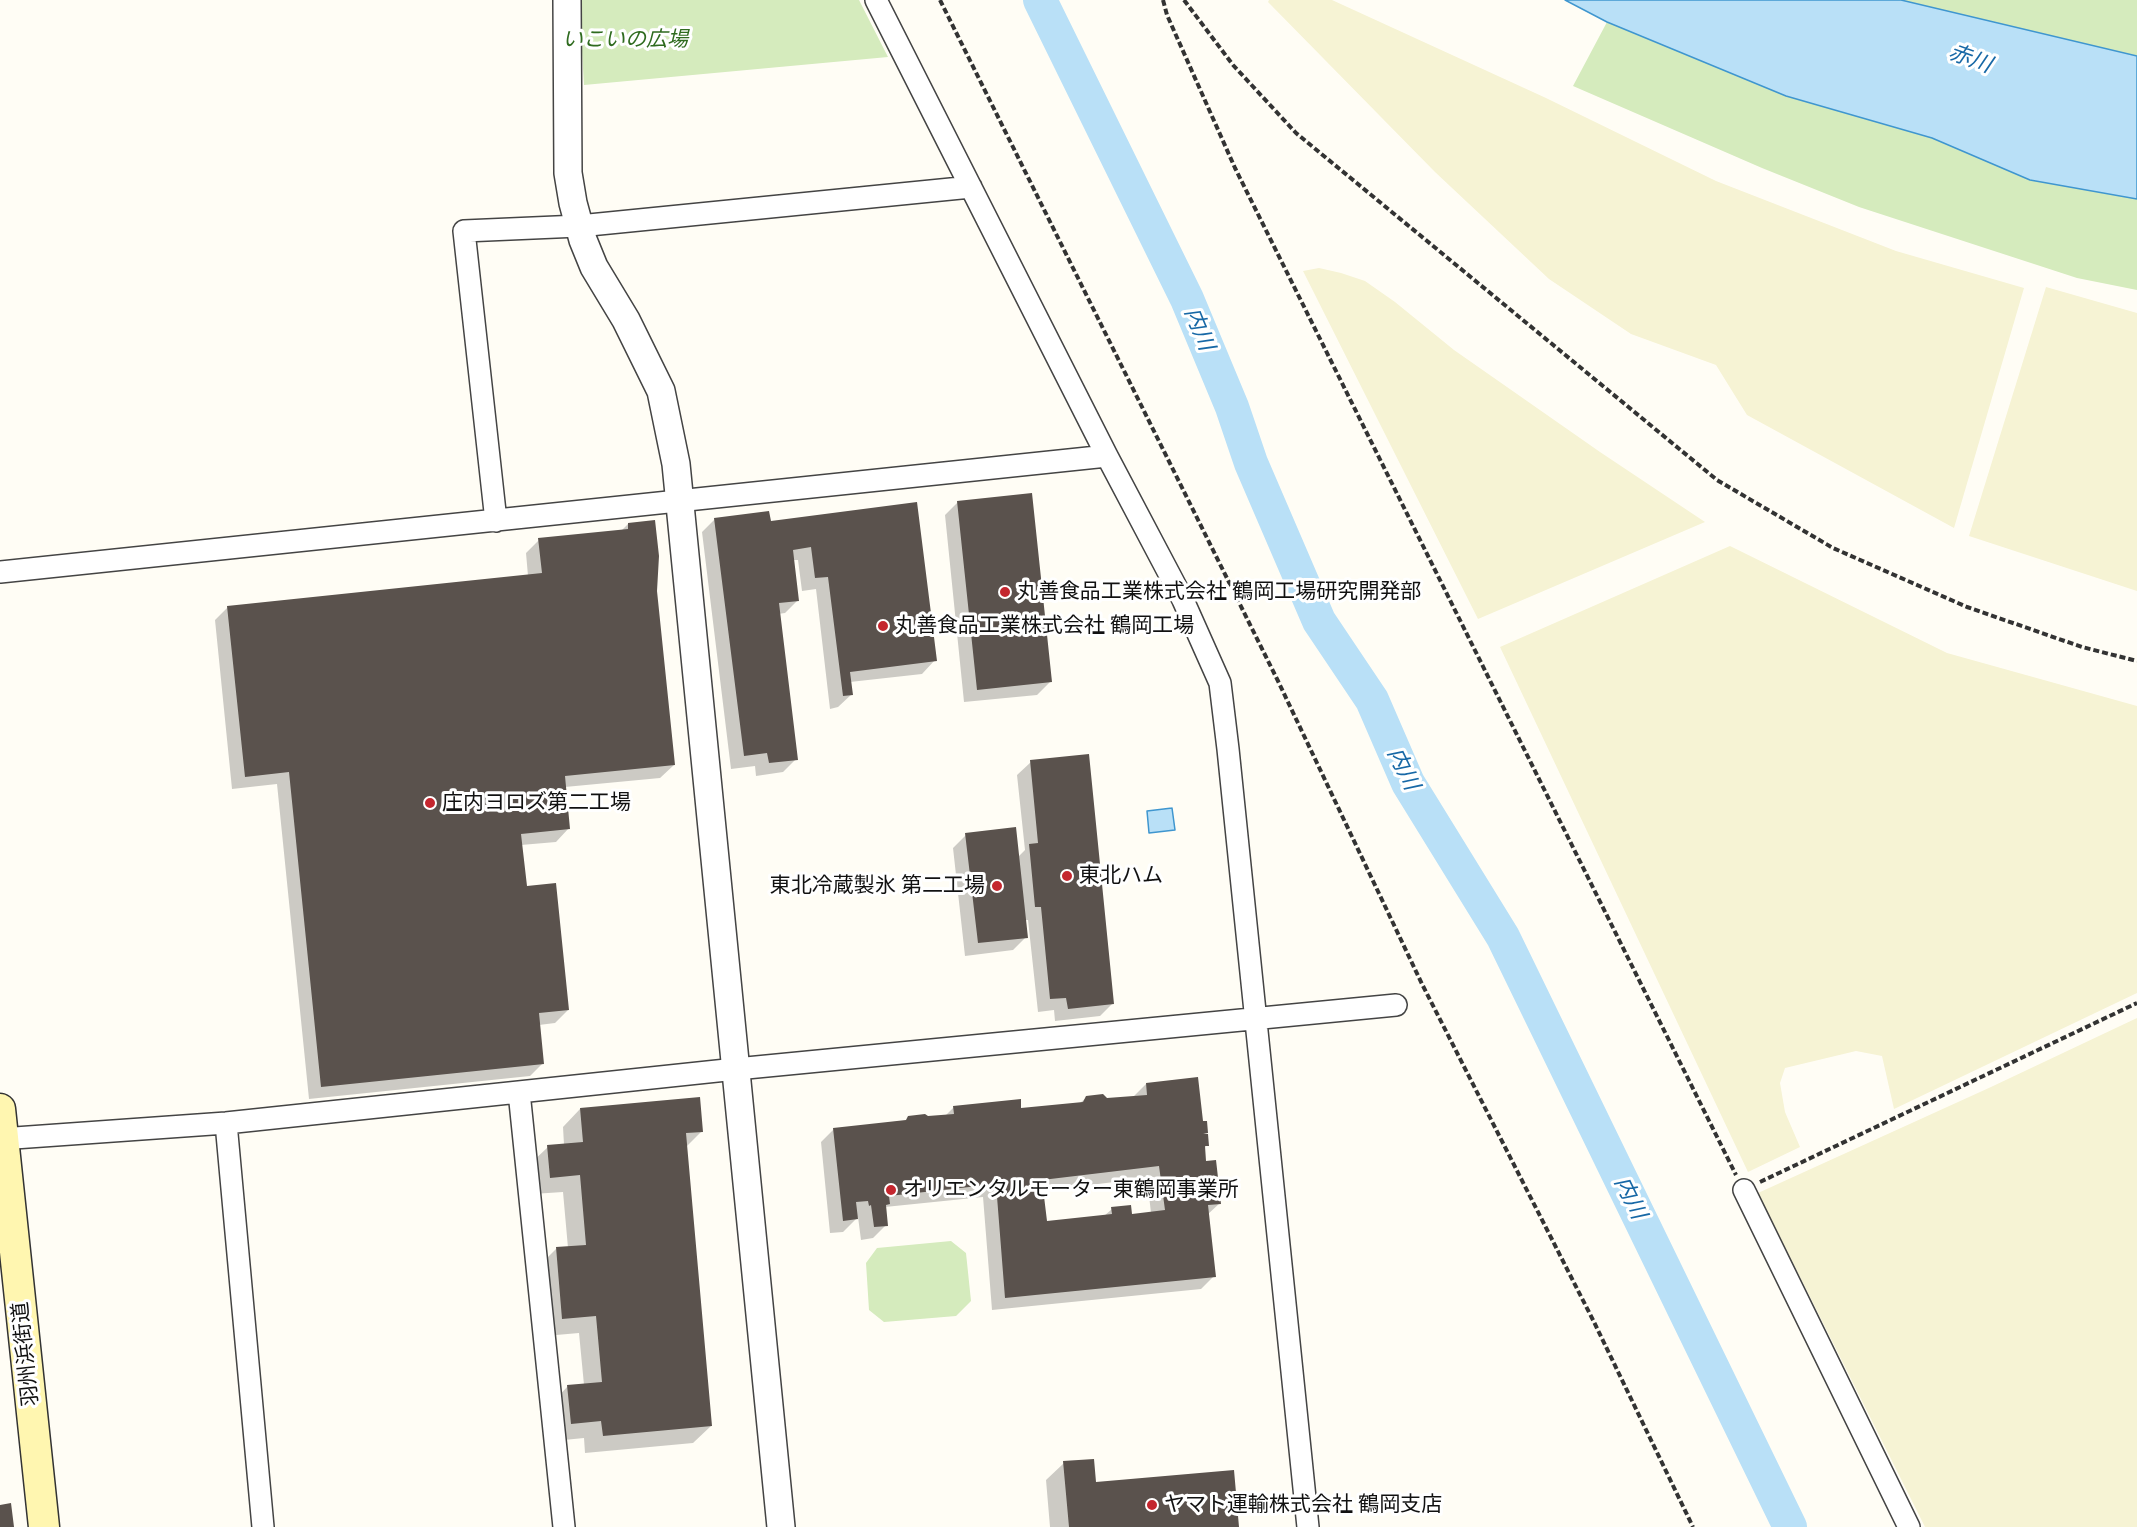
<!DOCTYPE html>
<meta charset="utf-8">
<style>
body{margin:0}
canvas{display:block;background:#fffdf5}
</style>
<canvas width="2137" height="1527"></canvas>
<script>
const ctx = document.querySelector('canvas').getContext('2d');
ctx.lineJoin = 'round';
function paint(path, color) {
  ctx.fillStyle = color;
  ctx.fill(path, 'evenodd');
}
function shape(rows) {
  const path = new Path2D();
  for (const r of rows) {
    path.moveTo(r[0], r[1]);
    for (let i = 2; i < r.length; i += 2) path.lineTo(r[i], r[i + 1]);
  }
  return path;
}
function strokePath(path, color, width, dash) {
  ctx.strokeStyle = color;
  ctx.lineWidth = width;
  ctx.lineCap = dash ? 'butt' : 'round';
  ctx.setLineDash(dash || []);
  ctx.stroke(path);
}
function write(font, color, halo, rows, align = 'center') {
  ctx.font = font + ' "Roboto Serif","Noto Sans JP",serif';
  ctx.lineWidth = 6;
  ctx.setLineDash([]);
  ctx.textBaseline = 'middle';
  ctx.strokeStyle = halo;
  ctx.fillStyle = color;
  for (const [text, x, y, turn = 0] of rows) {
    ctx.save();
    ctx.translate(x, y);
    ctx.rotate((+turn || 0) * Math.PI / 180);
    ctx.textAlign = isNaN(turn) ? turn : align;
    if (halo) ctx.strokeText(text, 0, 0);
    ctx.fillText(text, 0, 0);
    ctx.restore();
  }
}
const farmland = shape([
 [1269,0,1332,0,1546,98,1716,181,1896,251,2024,288,1954,528,1747,415,1716,365,1631,334,1549,279,1435,172,1268,2],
 [1319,268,1341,273,1365,281,1395,302,1454,350,1600,452,1705,522,1478,619,1303,271],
 [2046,287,2137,313,2137,591,1969,536],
 [1730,546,1947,653,2137,706,2137,993,1894,1109,1882,1056,1856,1051,1785,1068,1780,1083,1785,1112,1800,1147,1748,1172,1500,647],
 [2137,1018,2137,1527,1925,1527,1758,1193,1991,1087]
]);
const green = shape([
 [579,0,859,0,888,57,584,85],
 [1901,0,2137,0,2137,56,1977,18],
 [1607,22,1786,96,1932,138,2030,180,2137,199,2137,290,2077,278,1859,207,1762,168,1573,86],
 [951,1241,966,1253,971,1301,956,1316,884,1322,869,1310,866,1263,877,1248]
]);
const water = shape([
 [1565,0,1901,0,2137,56,2137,199,2030,180,1932,138,1786,96,1607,22,1565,0],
 [1172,808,1175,830,1149,833,1147,811,1172,808]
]);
const shadow = shape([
 [958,502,1050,682,1037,695,964,702,945,515],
 [916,504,935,660,922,674,850,682,852,694,838,707,830,709,816,589,802,591,798,560,793,560,798,600,785,613,778,614,796,759,783,772,756,776,755,766,731,769,702,532,715,519,769,522],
 [628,524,656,591,674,765,660,778,565,787,569,828,556,842,521,845,525,888,568,1010,555,1023,539,1025,543,1063,530,1076,309,1099,277,784,232,789,215,620,228,607,528,576,526,553,539,540,621,531],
 [1031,762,1113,1003,1100,1016,1055,1021,1054,1010,1038,1012,1028,920,1024,920,1026,937,1013,950,965,956,953,848,966,835,1018,857,1025,850,1017,775],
 [1146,1084,1201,1123,1206,1132,1203,1135,1207,1145,1203,1149,1205,1162,1220,1203,1207,1215,1214,1276,1201,1289,992,1310,983,1197,885,1207,886,1225,873,1238,861,1240,858,1217,843,1232,830,1233,821,1142,834,1129,945,1116,954,1107,1020,1110,1080,1103,1087,1097,1106,1100,1133,1097],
 [1147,1178,1151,1213,1131,1215,1112,1209,1104,1216,1045,1223,1041,1191],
 [580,1109,702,1131,686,1147,711,1426,693,1443,585,1453,584,1438,554,1441,551,1404,568,1386,584,1385,579,1333,545,1336,539,1266,556,1249,568,1248,563,1192,533,1194,530,1164,548,1147,564,1145,563,1127],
 [1064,1463,1094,1484,1237,1527,1050,1527,1046,1480]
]);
const river = shape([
 [1040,0,1187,299,1232,407,1251,463,1319,621,1372,700,1408,783,1503,937,1790,1527]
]);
const building = shape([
 [1032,493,1052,682,977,690,957,501],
 [917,502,937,661,850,672,853,695,843,696,828,577,815,578,811,547,793,550,799,601,779,603,798,760,769,763,767,753,744,756,714,518,769,511,771,521],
 [655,520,659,556,657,591,675,765,565,776,570,829,521,834,527,886,556,883,569,1010,539,1013,544,1064,321,1087,289,772,245,777,227,606,542,573,538,538,628,529,628,523],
 [1089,754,1114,1004,1068,1009,1066,998,1050,999,1041,907,1035,907,1029,844,1038,843,1030,760],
 [1016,827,1028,938,978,943,965,833],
 [1198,1077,1203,1121,1207,1121,1208,1133,1203,1134,1208,1134,1209,1146,1205,1146,1206,1161,1216,1160,1221,1204,1208,1205,1216,1277,1005,1298,996,1184,889,1196,890,1204,886,1205,888,1226,874,1227,871,1205,869,1206,868,1201,856,1202,858,1219,843,1221,833,1128,906,1120,908,1116,925,1114,928,1116,954,1114,953,1106,1021,1099,1021,1108,1083,1102,1086,1096,1103,1094,1107,1098,1147,1095,1146,1083],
 [1159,1166,1165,1210,1132,1214,1131,1205,1111,1207,1112,1214,1047,1221,1042,1180],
 [700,1097,703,1132,686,1133,712,1426,603,1436,601,1421,571,1424,567,1385,602,1382,596,1316,562,1319,556,1247,586,1245,580,1175,550,1178,547,1145,583,1142,580,1108],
 [1094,1459,1096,1482,1234,1470,1239,1527,1069,1527,1063,1461],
 [11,1503,14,1527,0,1527,0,1505]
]);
const path = shape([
 [940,0,1278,681,1422,984,1594,1322,1693,1527],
 [1163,0,1167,15,1235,168,1736,1175],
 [1184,0,1233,65,1296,133,1717,480,1833,548,1967,607,2082,647,2137,661],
 [1760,1182,2137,1003]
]);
const minor = shape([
 [876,0,1107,456,1183,600,1220,683,1228,749,1308,1527],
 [496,521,464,231,579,226,971,187],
 [0,572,1107,456],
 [519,1092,564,1527],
 [226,1123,263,1527],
 [0,1139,226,1123,736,1069,1396,1005],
 [1744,1190,1909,1527]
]);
const tertiary = shape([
 [567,0,568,173,573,203,583,240,594,267,626,320,661,391,676,464,781,1527]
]);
const secondary = shape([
 [0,1109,44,1527]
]);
const markers = [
 [1005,592,6,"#c4262e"],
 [883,626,6,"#c4262e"],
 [430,803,6,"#c4262e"],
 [1067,876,6,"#c4262e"],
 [997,886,6,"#c4262e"],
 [891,1190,6,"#c4262e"],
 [1152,1505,6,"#c4262e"]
];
const parkNames = [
 ["いこいの広場",625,40]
];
const poiNames = [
 ["丸善食品工業株式会社 鶴岡工場研究開発部",1017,592],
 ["丸善食品工業株式会社 鶴岡工場",895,626],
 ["庄内ヨロズ第二工場",442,803],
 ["東北ハム",1079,876],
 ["東北冷蔵製氷 第二工場",985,886,"right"],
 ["オリエンタルモーター東鶴岡事業所",903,1190],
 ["ヤマト運輸株式会社 鶴岡支店",1164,1505]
];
const streetNames = [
 ["羽州浜街道",26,1354,-96]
];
const waterNames = [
 ["赤川",1970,59,20],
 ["内川",1199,329,68],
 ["内川",1403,769,64],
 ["内川",1630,1198,64]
];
paint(farmland, '#f6f3d4');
paint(green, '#d5ebbd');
paint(water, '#b9e0f7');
strokePath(water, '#3f96cf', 1.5);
paint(shadow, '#0003');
strokePath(river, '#b9e0f7', 34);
paint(building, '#5a524d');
strokePath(minor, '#444', 24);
strokePath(tertiary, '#444', 30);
strokePath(secondary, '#333', 33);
strokePath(path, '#333', 4, [6, 3]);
strokePath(minor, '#fff', 21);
strokePath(tertiary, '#fff', 27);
strokePath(secondary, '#fff6b0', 30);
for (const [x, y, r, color] of markers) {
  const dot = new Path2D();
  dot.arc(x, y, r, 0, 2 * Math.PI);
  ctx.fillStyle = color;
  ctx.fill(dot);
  strokePath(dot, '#fff', 2);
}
write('italic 21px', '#2f6b1f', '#fff', parkNames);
write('21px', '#111', '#fff', poiNames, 'left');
write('21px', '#111', '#fff', streetNames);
write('italic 22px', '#1768a6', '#fff', waterNames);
</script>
